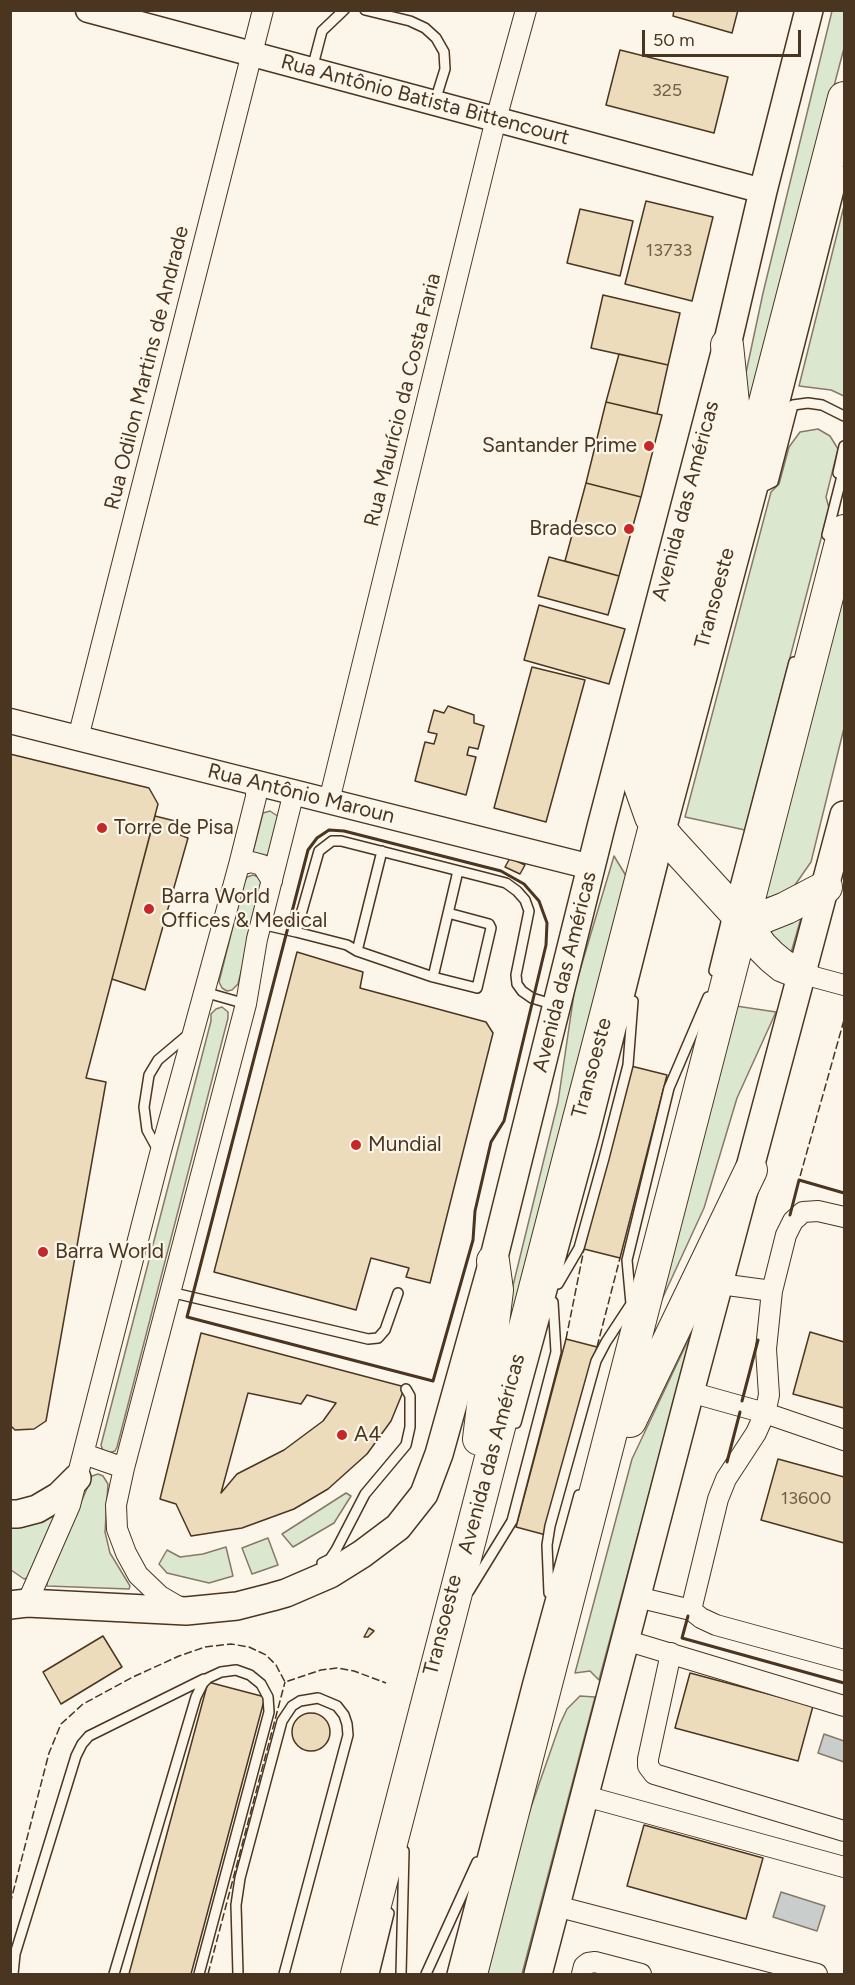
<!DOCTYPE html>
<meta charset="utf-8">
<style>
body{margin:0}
#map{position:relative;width:855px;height:1985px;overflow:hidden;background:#fbf6e9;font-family:Figtree,sans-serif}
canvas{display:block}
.frame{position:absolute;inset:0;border:12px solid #4a3520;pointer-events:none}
.scale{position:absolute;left:642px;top:30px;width:159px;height:27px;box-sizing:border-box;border:3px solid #4a3520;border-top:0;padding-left:8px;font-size:18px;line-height:21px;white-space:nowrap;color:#4a3520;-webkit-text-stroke:4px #fbf6e9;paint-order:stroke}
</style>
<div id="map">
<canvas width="855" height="1985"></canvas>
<div class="frame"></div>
<div class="scale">50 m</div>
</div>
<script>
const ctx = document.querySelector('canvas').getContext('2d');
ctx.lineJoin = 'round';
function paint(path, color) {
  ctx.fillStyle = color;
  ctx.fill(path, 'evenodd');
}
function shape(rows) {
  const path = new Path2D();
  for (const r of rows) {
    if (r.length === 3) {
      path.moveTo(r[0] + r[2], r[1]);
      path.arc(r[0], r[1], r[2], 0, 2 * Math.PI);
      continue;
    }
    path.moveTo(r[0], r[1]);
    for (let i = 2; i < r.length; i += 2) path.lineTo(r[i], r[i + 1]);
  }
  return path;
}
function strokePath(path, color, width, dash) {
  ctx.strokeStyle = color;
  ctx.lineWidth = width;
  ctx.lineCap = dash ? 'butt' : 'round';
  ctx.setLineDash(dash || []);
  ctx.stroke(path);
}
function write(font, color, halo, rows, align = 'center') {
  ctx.font = font + ' Figtree,sans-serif';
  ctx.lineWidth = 4.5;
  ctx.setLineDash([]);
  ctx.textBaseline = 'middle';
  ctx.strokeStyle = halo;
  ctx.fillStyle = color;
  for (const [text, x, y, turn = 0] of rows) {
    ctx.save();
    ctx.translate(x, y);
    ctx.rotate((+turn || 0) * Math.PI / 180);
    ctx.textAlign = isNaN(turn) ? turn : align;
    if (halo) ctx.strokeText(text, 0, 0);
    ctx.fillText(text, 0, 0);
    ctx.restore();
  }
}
const green = shape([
 [832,11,844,11,844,48,802,208,736,482,734,429,763,293,832,11],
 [844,206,844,396,831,390,799,386,844,206],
 [818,429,830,436,838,449,826,497,829,508,745,830,685,817,771,492,779,484,789,447,800,432,818,429],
 [844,582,844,728,811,862,788,895,764,898,844,582],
 [270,811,279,817,270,856,253,852,263,813,270,811],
 [614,856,631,884,503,1354,507,1310,558,1102,575,987,614,856],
 [253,875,259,877,263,885,238,984,232,990,227,991,222,988,219,982,244,882,247,877,253,875],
 [801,918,789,960,759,924,801,918],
 [736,1006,776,1012,737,1098,704,1208,647,1332,736,1006],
 [222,1007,228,1012,228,1018,117,1447,115,1451,109,1453,103,1451,101,1445,211,1021,211,1014,216,1009,222,1007],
 [693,1330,599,1680,590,1671,575,1673,632,1459,693,1330],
 [98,1474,103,1476,108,1484,105,1532,110,1553,130,1586,129,1589,47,1586,47,1582,88,1486,92,1476,98,1474],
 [346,1493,351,1496,334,1523,293,1547,282,1534,346,1493],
 [56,1516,27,1578,24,1579,11,1570,10,1525,56,1516],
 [268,1538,278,1565,252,1574,242,1548,268,1538],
 [226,1547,233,1576,209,1583,167,1573,159,1564,167,1550,180,1557,203,1554,226,1547],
 [580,1696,595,1697,522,1974,485,1974,515,1853,560,1724,567,1709,580,1696]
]);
const water = shape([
 [824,1734,844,1741,844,1762,818,1753,824,1734],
 [781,1892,825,1906,817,1931,773,1917,781,1892]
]);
const building = shape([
 [674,10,738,10,732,33,673,16,674,10],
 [620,50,728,77,714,133,606,105,620,50],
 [646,201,713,217,692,301,625,284,646,201],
 [580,209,633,221,620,276,567,263,580,209],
 [603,295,680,313,668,365,591,348,603,295],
 [619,354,668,365,657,414,606,402,619,354],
 [606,402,662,415,641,497,586,483,606,402],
 [586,483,641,497,619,576,565,561,586,483],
 [549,557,619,576,608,615,538,596,549,557],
 [539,605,625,629,609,684,524,660,539,605],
 [532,667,585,680,546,822,494,808,532,667],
 [448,706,474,715,474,723,484,726,478,749,469,747,467,755,476,757,466,795,415,781,425,742,434,744,437,734,428,732,434,710,444,713,448,706],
 [10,754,149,788,158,804,86,1078,106,1082,46,1421,34,1429,15,1430,10,1425,10,754],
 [155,816,179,822,175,833,188,838,145,990,112,979,155,816],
 [510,858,525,865,520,874,505,867,510,858],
 [297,952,363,972,360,988,486,1022,493,1033,430,1283,406,1277,409,1268,371,1258,356,1310,214,1272,297,952],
 [631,1066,667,1075,620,1258,584,1249,631,1066],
 [810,1332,844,1342,844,1408,793,1394,810,1332],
 [201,1333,405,1387,391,1421,367,1454,328,1489,294,1509,242,1528,191,1536,176,1504,160,1499,201,1333],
 [248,1393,301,1404,307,1395,336,1403,323,1421,284,1450,237,1474,221,1493,248,1393],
 [566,1339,597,1347,546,1535,516,1527,566,1339],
 [778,1459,844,1477,844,1543,761,1520,778,1459],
 [369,1628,374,1631,368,1637,364,1637,369,1628],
 [103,1636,122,1667,61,1704,43,1672,103,1636],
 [690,1673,813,1706,798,1761,675,1728,690,1673],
 [208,1682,265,1697,191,1974,129,1974,208,1682],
 [311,1732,19],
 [644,1825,763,1858,746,1919,627,1886,644,1825]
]);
const service = shape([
 [365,10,410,21,425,28,436,38,444,52,445,69,435,101],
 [312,69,322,31,344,10],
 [838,473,844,446],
 [763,487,773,482,793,405,808,403,822,405,844,416],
 [827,535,844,468],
 [671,831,763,487,844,171],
 [732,898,794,662],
 [261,924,296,932,319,851,332,841,341,841,483,877,506,883,517,891,525,900,529,911,516,975,517,984,522,991,532,998,555,1005],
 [296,932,347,945,357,951,433,977,477,988,491,928,489,924,448,913],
 [357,951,382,851],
 [714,971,728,914],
 [433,977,458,871],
 [204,992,246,1004],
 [159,1152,147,1130,144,1107,149,1075,158,1060,190,1033],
 [558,1284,579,1248,604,1158,628,1065,633,1001],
 [170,1292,368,1339,378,1338,385,1330,398,1293],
 [516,1423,594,1136,667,847],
 [322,1563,330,1559,336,1550,365,1494,406,1445,410,1427,410,1396,406,1389],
 [469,1591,512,1521,556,1352,553,1302],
 [549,1593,547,1545,550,1526,596,1361,606,1342,631,1304,627,1260,669,1088,708,997],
 [13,1974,15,1954,76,1756,82,1744,89,1736,204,1679],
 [114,1974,196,1697,203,1683,208,1678,221,1672,236,1670,250,1675,261,1684,268,1697,269,1712,199,1974],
 [238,1974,236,1905,240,1878,282,1721,292,1706,300,1701,318,1698,337,1706,344,1715,347,1724,348,1735,284,1974],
 [374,1974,389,1913],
 [401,1974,404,1851],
 [426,1974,477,1862],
 [452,1974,528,1682,579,1495]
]);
const minor = shape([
 [78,738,263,10],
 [329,801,496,119,526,10],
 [239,865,251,862,262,865,272,881],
 [803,974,844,985],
 [844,1217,818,1211,803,1212,793,1221,786,1235,772,1291,766,1349,769,1395,765,1413,756,1433,726,1479,718,1499,691,1610,701,1618,716,1625,844,1660],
 [720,1284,772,1291],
 [690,1392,765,1413,844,1440],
 [84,1454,124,1468],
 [637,1597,691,1610],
 [27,1603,70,1505,160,1154,239,865,256,797,256,783],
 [184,1610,160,1596,138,1575,126,1553,117,1529,116,1505,124,1468,246,1004,257,939,294,792],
 [625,1640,844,1706],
 [671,1653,648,1759,648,1766,654,1774,844,1831],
 [585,1796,844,1867],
 [556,1906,817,1974],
 [582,1974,584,1966,588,1963,595,1962,641,1974]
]);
const tertiary = shape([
 [88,10,763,191],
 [10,721,591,867]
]);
const secondary = shape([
 [10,1514,18,1514,37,1509,59,1496,77,1478],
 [10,1605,27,1603,186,1611,237,1606,272,1597,286,1593,330,1574,362,1554,398,1527,424,1494,439,1454,493,1261,601,827,727,345,763,191,809,10],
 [538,1974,690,1392,844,815]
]);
const trunk = shape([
 [727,345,733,403,638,780,651,817,669,840,743,921,761,946,772,957,783,966,803,974],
 [743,921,766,916,786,908,826,887],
 [630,1421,751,1170],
 [479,1439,497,1290,493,1261],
 [357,1974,844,98],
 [471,1974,844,531]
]);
const fence = shape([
 [844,1020,799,1180,844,1193],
 [566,1339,584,1249],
 [597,1347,620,1258],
 [10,1904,49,1753,61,1724,83,1704,133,1677,179,1656,205,1647,231,1644,249,1647,266,1655,276,1665,285,1682,321,1670,337,1668,354,1671,386,1683],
 [208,1974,285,1682]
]);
const wall = shape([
 [329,830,344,831,501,871,524,884,539,901,547,923,546,945,504,1121,491,1142,475,1211,473,1240,433,1381,187,1317,308,850,317,838,329,830],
 [790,1215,799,1180,844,1193],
 [742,1401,758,1340],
 [727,1462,740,1412],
 [688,1616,682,1638,844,1683]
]);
const markers = [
 [649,446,6,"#c62828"],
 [629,529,6,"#c62828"],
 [102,828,6,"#c62828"],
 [149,909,6,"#c62828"],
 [356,1145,6,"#c62828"],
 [43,1252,6,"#c62828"],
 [342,1435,6,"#c62828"]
];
const numberNames = [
 ["325",667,91],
 ["13733",669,251],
 ["13600",806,1499]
];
const streetNames = [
 ["Rua Antônio Batista Bittencourt",425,100,15],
 ["Rua Odilon Martins de Andrade",147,368,-76],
 ["Rua Maurício da Costa Faria",403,400,-76],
 ["Avenida das Américas",686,501,-75],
 ["Transoeste",715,598,-75],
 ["Rua Antônio Maroun",301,794,14],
 ["Avenida das Américas",565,972,-76],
 ["Transoeste",592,1068,-75],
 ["Avenida das Américas",492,1454,-75],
 ["Transoeste",443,1625,-76]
];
const poiNames = [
 ["Santander Prime",637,446,"right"],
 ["Bradesco",617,529,"right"],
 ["Torre de Pisa",114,828],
 ["Barra World",161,897],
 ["Offices & Medical",161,921],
 ["Mundial",368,1145],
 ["Barra World",55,1252],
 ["A4",354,1435]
];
paint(green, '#dce7d0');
strokePath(green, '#887966', 1.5);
paint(water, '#c9cecd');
strokePath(water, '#887966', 1.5);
paint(building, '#ecdcbc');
strokePath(building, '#4a3520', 1.5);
strokePath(service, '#4a3520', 12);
strokePath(minor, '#4a3520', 22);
strokePath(tertiary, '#4a3520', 27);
strokePath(secondary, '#4a3520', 30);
strokePath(trunk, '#4a3520', 34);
strokePath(service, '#fbf6e9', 9);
strokePath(minor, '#fbf6e9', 20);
strokePath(tertiary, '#fbf6e9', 24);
strokePath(secondary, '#fbf6e9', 27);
strokePath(trunk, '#fbf6e9', 32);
strokePath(fence, '#4a3520', 1.5, [8, 3]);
strokePath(wall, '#4a3520', 3);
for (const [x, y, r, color] of markers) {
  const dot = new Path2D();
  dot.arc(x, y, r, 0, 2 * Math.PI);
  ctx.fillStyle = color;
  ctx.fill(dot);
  strokePath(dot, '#fbf6e9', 2);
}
write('18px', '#725f47', null, numberNames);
write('21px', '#4a3520', '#fbf6e9', streetNames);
write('21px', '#4a3520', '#fbf6e9', poiNames, 'left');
</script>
